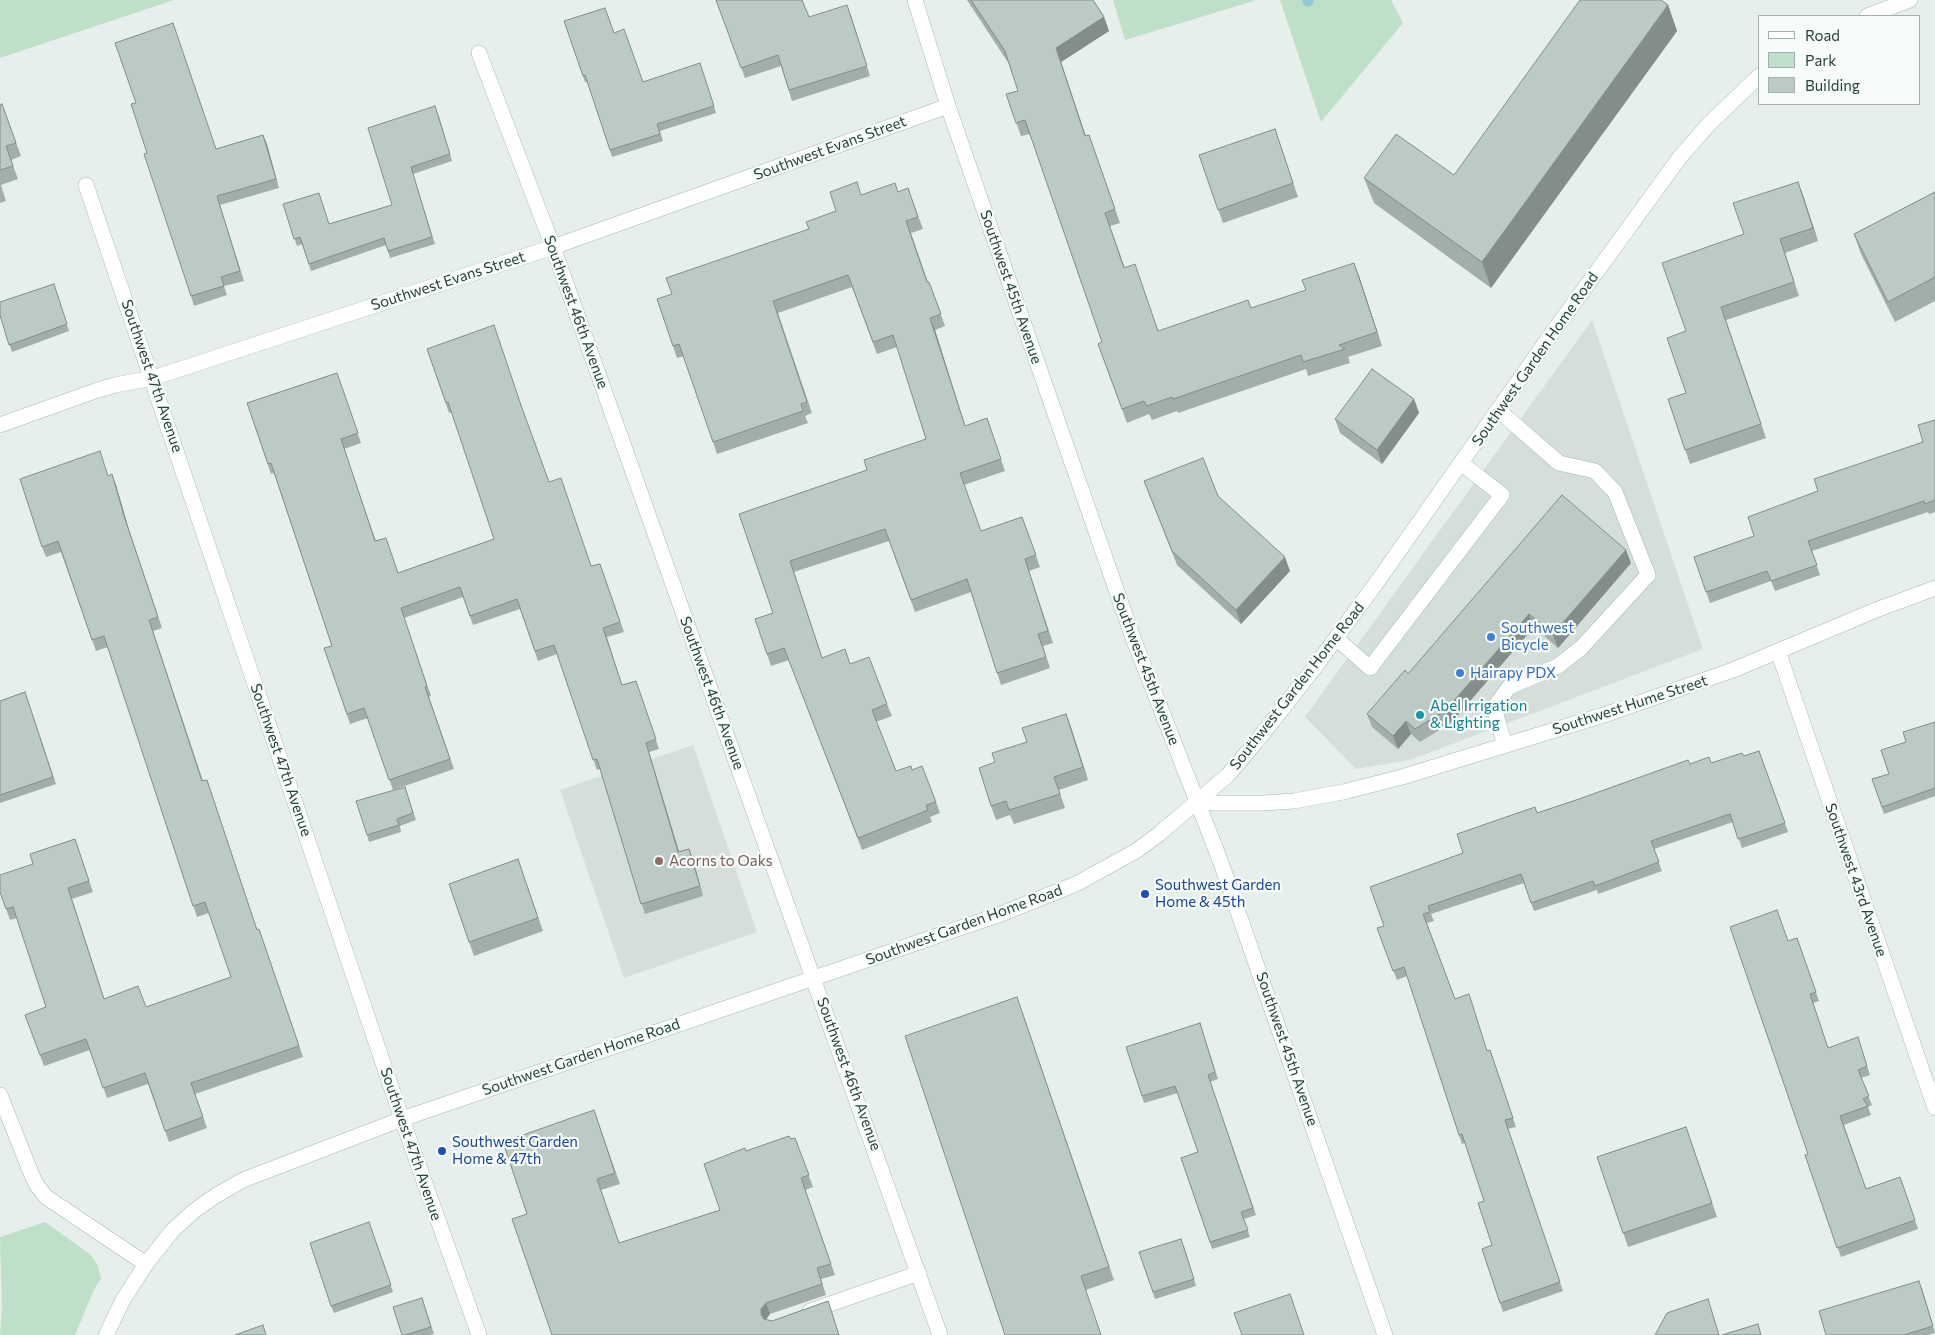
<!DOCTYPE html>
<style>
body{margin:0}
#map{position:relative;width:1935px;height:1335px;overflow:hidden;background:#e6efeb;font-family:Commissioner,sans-serif}
canvas{display:block}
.legend{position:absolute;left:1758px;top:15px;width:162px;height:90px;box-sizing:border-box;background:#f7fbf9;border:1px solid #a3b1ad;margin:0;padding:6px 9px;list-style:none;font-size:15px;color:#24423a}
.legend li{display:flex;align-items:center;gap:10px;height:25px}
.legend b{width:25px;border:1px solid #a3b1ad}
</style>
<div id="map">
<canvas width="1935" height="1335"></canvas>
<ul class="legend">
<li><b style="height:6px;background:#fff"></b>Road</li>
<li><b style="height:14px;background:#bfe0c8"></b>Park</li>
<li><b style="height:14px;background:#bbcac4"></b>Building</li>
</ul>
</div>
<script>
const ctx = document.querySelector('canvas').getContext('2d');
ctx.lineJoin = 'round';
function paint(path, color) {
  ctx.fillStyle = color;
  ctx.fill(path, 'evenodd');
}
function shape(rows) {
  const path = new Path2D();
  for (const r of rows) {
    path.moveTo(r[0], r[1]);
    for (let i = 2; i < r.length; i += 2) path.lineTo(r[i], r[i + 1]);
  }
  return path;
}
function strokePath(path, color, width, dash) {
  ctx.strokeStyle = color;
  ctx.lineWidth = width;
  ctx.lineCap = dash ? 'butt' : 'round';
  ctx.setLineDash(dash || []);
  ctx.stroke(path);
}
function write(font, color, halo, rows, align = 'center') {
  ctx.font = font + ' Commissioner,sans-serif';
  ctx.lineWidth = 4.5;
  ctx.setLineDash([]);
  ctx.textBaseline = 'middle';
  ctx.strokeStyle = halo;
  ctx.fillStyle = color;
  for (const [text, x, y, turn = 0] of rows) {
    ctx.save();
    ctx.translate(x, y);
    ctx.rotate((+turn || 0) * Math.PI / 180);
    ctx.textAlign = isNaN(turn) ? turn : align;
    if (halo) ctx.strokeText(text, 0, 0);
    ctx.fillText(text, 0, 0);
    ctx.restore();
  }
}
const built = shape([
 [1592,320,1703,649,1410,760,1356,769,1305,717],
 [693,745,757,932,624,978,560,790]
]);
const green = shape([
 [0,0,174,0,0,58],
 [1113,0,1257,0,1125,40],
 [1280,0,1391,0,1403,23,1321,122],
 [45,1222,91,1255,98,1266,101,1278,93,1292,75,1335,0,1335,2,1308,0,1237]
]);
const stream = shape([
 [1308,1,1308,0]
]);
const lane = shape([
 [1498,410,1559,463,1595,471,1615,492,1648,575,1581,648,1558,666,1509,687,1494,708,1505,745],
 [1336,638,1370,668,1502,495,1461,463],
 [810,1311,919,1273]
]);
const street = shape([
 [479,53,553,247,940,1335],
 [86,185,402,1119,479,1335],
 [0,425,95,391,115,385,153,378,553,247,948,106],
 [1778,651,1935,1108],
 [1198,803,1264,803,1294,801,1343,792,1402,777,1610,713,1733,670,1876,610,1935,588],
 [0,1095,31,1173,36,1184,46,1197,146,1264]
]);
const secondary = shape([
 [915,0,948,106,1133,638,1220,860,1385,1335],
 [1867,16,1910,0],
 [106,1335,123,1300,146,1264,173,1230,194,1211,215,1196,243,1180,402,1119,1001,914,1076,884,1136,851,1159,834,1228,775,1256,742,1315,667,1382,575,1550,336,1680,157,1709,124,1759,76]
]);
const wall = shape([
 [716,0,809,17,851,15,870,76,792,101,781,66,745,78],
 [967,0,1093,0,1104,17,1109,31,1061,62,1086,136,1089,135,1120,223,1110,226,1125,268,1158,331,1251,308,1359,276,1382,346,1348,357,1350,363,1308,376,1306,369,1178,413,1177,411,1152,420,1149,414,1127,423,1098,344,1102,342,1030,134,1021,136,1006,94,1018,91,1009,64],
 [1668,5,1677,31,1491,288,1374,203,1364,178,1454,175],
 [564,21,614,33,643,82,700,63,716,113,660,131,663,141,612,157,588,82,585,82],
 [2,104,21,156,11,160,18,179,1,185,6,201,0,203,0,105],
 [438,113,452,161,413,174,435,244,390,258,386,245,311,271,302,244,297,246,283,204,329,224,392,205],
 [1275,129,1298,197,1223,223,1199,155],
 [263,135,279,188,220,205,244,281,224,286,227,295,194,306,191,296,216,149],
 [1798,182,1818,241,1785,253,1799,296,1726,320,1766,438,1690,464,1668,399,1686,393,1686,331,1744,234],
 [908,188,923,229,911,233,928,282,929,282,945,326,935,330,965,426,987,418,1005,471,964,485,981,531,1022,517,1040,567,1029,571,1053,643,1043,646,1050,668,1001,685,971,592,915,612,889,541,794,572,822,657,850,664,887,704,892,716,876,722,896,771,912,770,936,802,940,813,930,817,932,822,862,850,789,660,771,666,755,619,773,613,739,514,867,470,926,439,897,347,877,354,852,287,778,313,812,413,805,416,808,423,717,454,684,356,677,358,657,299,672,294,809,229,861,195,898,192],
 [1935,192,1935,301,1895,322,1861,254,1854,234],
 [54,284,69,331,12,352,0,315],
 [427,349,524,415,549,482,591,566,600,564,624,632,607,637,622,685,636,681,659,749,649,752,679,852,689,849,703,896,645,914,600,769,597,770,557,654,538,661,520,609,473,625,463,597,404,618,431,696,429,697,454,769,393,790,368,718,350,724,324,648,332,646,274,473,271,474,247,403,337,373,361,443,344,449,376,541,398,573,494,539,452,412,449,413],
 [1414,399,1419,413,1382,464,1340,433,1335,419],
 [1935,420,1935,512,1929,514,1928,512,1812,551,1820,575,1775,591,1771,581,1710,603,1694,557,1754,536,1818,491,1923,442],
 [109,476,116,485,129,530,162,628,153,631,203,781,257,930,259,929,303,1057,195,1094,207,1128,169,1142,148,1084,107,1098,90,1050,44,1066,25,1015,46,1007,17,918,10,920,6,909,33,864,75,839,93,892,72,899,104,998,146,1007,231,977,209,913,197,917,108,647,96,651,61,552,46,557,42,547],
 [1144,481,1218,496,1290,571,1241,624,1177,565],
 [1631,563,1558,648,1534,627,1451,723,1420,742,1411,734,1398,749,1372,727,1367,714,1408,674],
 [25,692,56,784,0,803,0,701],
 [1066,714,1088,780,1059,790,1065,808,1014,824,1010,815,996,820,991,806,1027,742],
 [1935,722,1935,796,1884,814,1872,779,1889,774,1906,742],
 [1759,751,1788,832,1742,848,1733,822,1654,849,1662,871,1598,894,1597,890,1534,911,1524,883,1431,914,1434,921,1427,923,1455,999,1488,1051,1490,1050,1516,1127,1508,1129,1563,1291,1503,1312,1482,1249,1492,1245,1484,1201,1465,1143,1462,1144,1459,1135,1407,976,1397,980,1380,937,1384,926,1463,853,1537,813,1690,764,1711,763,1744,756],
 [405,787,416,820,400,826,401,832,369,842,367,835],
 [518,859,543,931,474,956,449,884],
 [1797,938,1819,1001,1813,1003,1828,1048,1858,1037,1870,1075,1861,1078,1872,1105,1868,1107,1871,1115,1844,1125,1866,1189,1900,1177,1918,1229,1841,1257,1805,1155,1808,1154,1788,941],
 [1022,1011,1114,1280,1086,1290,1005,1335],
 [1200,1023,1218,1079,1210,1082,1256,1215,1244,1219,1250,1237,1212,1249,1181,1158,1198,1152,1178,1093,1144,1103,1142,1096],
 [594,1110,620,1184,601,1190,619,1243,720,1210,746,1151,795,1138,813,1187,805,1190,835,1275,821,1279,826,1295,770,1314,766,1319,772,1321,828,1301,839,1335,552,1335,527,1214],
 [1686,1127,1717,1217,1628,1247,1597,1157],
 [369,1222,393,1292,334,1313,331,1306],
 [1184,1246,1196,1286,1155,1299,1139,1252],
 [1922,1288,1935,1333,1928,1335,1826,1335],
 [422,1298,434,1334,429,1335,402,1335]
]);
const shadedWall = shape([
 [1668,5,1677,31,1491,288,1482,262],
 [1104,17,1109,31,1061,62,1090,150,1056,48],
 [263,135,267,144,279,188,276,179],
 [1798,182,1803,195,1818,241,1813,228],
 [1354,263,1359,276,1382,346,1377,332],
 [930,318,935,330,969,438,965,426],
 [1414,399,1419,413,1382,464,1377,450],
 [112,474,116,485,129,530,162,628,125,519],
 [1626,550,1631,563,1558,648,1553,634],
 [1285,557,1290,571,1241,624,1236,610],
 [1529,614,1534,627,1451,723,1446,710],
 [1066,714,1071,727,1088,780,1083,767],
 [1406,721,1411,734,1398,749,1393,736],
 [646,743,649,752,682,862,678,852],
 [689,849,693,859,703,896,700,886],
 [766,1303,770,1314,765,1321,761,1314,761,1309]
]);
const building = shape([
 [716,0,802,0,809,17,847,5,867,66,789,90,778,55,741,68,716,0],
 [971,0,1093,0,1104,17,1056,48,1085,136,1089,135,1115,209,1105,213,1124,268,1135,264,1158,331,1248,300,1251,308,1306,290,1302,280,1354,263,1377,332,1339,345,1345,349,1303,362,1301,355,1173,399,1172,397,1147,406,1144,401,1122,409,1098,344,1102,342,1025,120,1016,123,1006,94,1018,91,1005,51,971,0],
 [1580,0,1661,0,1668,5,1482,262,1364,178,1396,134,1454,175,1580,0],
 [605,8,614,33,624,29,643,82,700,63,714,106,657,124,660,134,610,150,585,75,583,76,564,21,605,8],
 [173,23,216,149,263,135,276,179,217,196,240,271,221,277,224,286,191,296,144,154,147,153,131,104,136,103,115,43,173,23],
 [2,104,16,143,6,146,13,166,0,170,0,105,2,104],
 [435,106,450,154,411,167,432,237,388,251,384,238,309,264,300,237,294,239,283,204,319,193,329,224,392,205,368,128,435,106],
 [1275,129,1293,183,1218,210,1199,155,1275,129],
 [857,182,861,195,895,183,898,192,908,188,918,217,906,221,927,282,929,282,941,314,930,318,965,426,987,418,1001,459,960,473,981,531,1022,517,1036,555,1025,559,1048,631,1038,634,1046,657,997,673,967,579,911,600,885,529,790,561,822,658,845,649,850,664,869,657,887,704,872,710,896,771,911,766,912,770,922,766,936,802,926,805,928,810,858,838,784,648,767,654,755,619,773,613,739,514,867,470,864,460,926,439,893,335,873,342,848,275,773,301,807,402,801,404,803,411,713,442,679,344,673,346,657,299,672,294,666,278,809,229,806,222,836,211,830,192,857,182],
 [1798,182,1813,228,1780,239,1794,282,1721,307,1761,424,1685,450,1668,399,1686,393,1667,338,1686,331,1662,263,1744,234,1733,203,1798,182],
 [1935,192,1935,277,1888,302,1854,234,1935,192],
 [54,284,67,324,9,345,0,315,0,302,54,284],
 [494,325,522,408,549,482,561,478,591,566,600,564,620,622,603,628,622,685,636,681,656,739,646,743,678,852,689,849,700,886,641,904,597,759,593,760,554,645,535,651,517,599,470,616,460,587,401,608,427,686,425,687,450,759,389,780,364,708,347,714,324,648,332,646,271,463,268,464,247,403,337,373,358,433,341,439,375,541,386,538,398,573,494,539,448,402,446,403,427,349,494,325],
 [1372,369,1414,399,1377,450,1335,419,1372,369],
 [1935,420,1935,500,1925,504,1924,501,1808,541,1817,565,1771,581,1767,571,1706,592,1694,557,1754,536,1748,517,1818,491,1814,479,1923,442,1918,425,1935,420],
 [100,451,108,476,112,474,125,519,158,617,149,620,202,781,207,780,257,930,259,929,299,1046,191,1083,203,1117,165,1131,145,1073,103,1088,86,1039,40,1055,25,1015,46,1007,13,907,6,909,0,892,0,875,33,864,30,854,75,839,89,881,68,888,104,999,138,986,146,1007,231,977,205,902,193,906,104,636,92,640,58,541,42,547,20,479,100,451],
 [1203,458,1218,496,1285,557,1236,610,1172,551,1144,481,1203,458],
 [1562,495,1626,550,1553,634,1529,614,1446,710,1415,729,1406,721,1393,736,1367,714,1405,670,1408,674,1562,495],
 [25,692,53,777,0,795,0,701,25,692],
 [1066,714,1083,767,1054,777,1060,794,1009,810,1006,801,991,806,979,768,995,762,992,753,1027,742,1022,728,1066,714],
 [1935,722,1935,788,1882,807,1872,779,1889,774,1881,750,1906,742,1903,732,1935,722],
 [1759,751,1785,823,1738,839,1730,814,1651,841,1659,862,1595,886,1593,881,1531,903,1521,874,1428,906,1430,912,1423,914,1455,999,1469,994,1487,1051,1490,1050,1513,1118,1505,1120,1560,1282,1500,1303,1482,1249,1492,1245,1478,1203,1484,1201,1462,1134,1459,1135,1404,967,1393,971,1377,928,1384,926,1370,887,1463,853,1457,834,1535,807,1537,813,1576,800,1688,760,1690,764,1709,757,1711,763,1742,753,1744,756,1759,751],
 [405,787,413,813,397,819,399,825,367,835,356,801,405,787],
 [518,859,538,918,469,942,449,884,518,859],
 [1777,910,1788,941,1797,938,1816,992,1810,994,1828,1048,1858,1037,1867,1066,1858,1070,1869,1096,1863,1099,1868,1106,1840,1116,1866,1189,1900,1177,1915,1220,1837,1248,1805,1155,1808,1154,1730,927,1777,910],
 [1017,997,1109,1267,1081,1276,1101,1335,1005,1335,905,1036,1017,997],
 [1200,1023,1215,1072,1208,1075,1253,1208,1241,1212,1248,1230,1210,1242,1181,1158,1198,1152,1175,1086,1142,1096,1126,1047,1200,1023],
 [594,1110,615,1173,597,1179,619,1243,720,1210,704,1164,745,1148,746,1151,789,1136,791,1139,795,1138,809,1175,801,1178,831,1264,817,1268,822,1284,766,1303,761,1309,761,1314,764,1319,772,1321,828,1301,839,1335,552,1335,512,1219,527,1214,503,1142,594,1110],
 [1686,1127,1712,1203,1623,1233,1597,1157,1686,1127],
 [369,1222,391,1285,331,1306,310,1243,369,1222],
 [1181,1239,1194,1279,1153,1292,1139,1252,1181,1239],
 [1919,1281,1933,1326,1904,1335,1826,1335,1819,1311,1919,1281],
 [1290,1294,1304,1335,1242,1335,1234,1313,1290,1294],
 [422,1298,431,1327,405,1335,402,1335,393,1307,422,1298],
 [1708,1299,1719,1335,1655,1335,1667,1313,1708,1299],
 [1758,1324,1761,1335,1722,1335,1758,1324],
 [263,1325,266,1335,235,1335,263,1325]
]);
const markers = [
 [1491,637,5,"#3f7fe0"],
 [1460,673,5,"#3f7fe0"],
 [1420,715,5,"#0f9aa8"],
 [659,861,5,"#8d6e63"],
 [1145,894,5,"#1a4fb4"],
 [442,1151,5,"#1a4fb4"]
];
const streetNames = [
 ["Southwest Evans Street",830,148,-20],
 ["Southwest Evans Street",448,281,-18],
 ["Southwest 45th Avenue",1011,287,71],
 ["Southwest 46th Avenue",576,312,70],
 ["Southwest Garden Home Road",1535,359,-55],
 ["Southwest 47th Avenue",152,376,71],
 ["Southwest 45th Avenue",1146,669,69],
 ["Southwest Garden Home Road",1297,686,-52],
 ["Southwest 46th Avenue",712,693,70],
 ["Southwest Hume Street",1630,705,-18],
 ["Southwest 47th Avenue",281,760,71],
 ["Southwest 43rd Avenue",1856,880,71],
 ["Southwest Garden Home Road",964,925,-20],
 ["Southwest 45th Avenue",1287,1049,71],
 ["Southwest Garden Home Road",581,1057,-19],
 ["Southwest 46th Avenue",849,1074,70],
 ["Southwest 47th Avenue",411,1144,71]
];
const shopNames = [
 ["Southwest",1501,628],
 ["Bicycle",1501,645],
 ["Hairapy PDX",1470,673]
];
const cultureNames = [
 ["Abel Irrigation",1430,706],
 ["& Lighting",1430,723]
];
const educationNames = [
 ["Acorns to Oaks",669,861]
];
const transitNames = [
 ["Southwest Garden",1155,885],
 ["Home & 45th",1155,902],
 ["Southwest Garden",452,1142],
 ["Home & 47th",452,1159]
];
paint(built, '#d4dfda');
paint(green, '#bfe0c8');
strokePath(stream, '#8ec9d4', 11);
strokePath(lane, '#a8b8b2', 16);
strokePath(street, '#a8b8b2', 16);
strokePath(secondary, '#a4bbb3', 16);
strokePath(lane, '#fff', 15);
strokePath(street, '#fff', 15);
strokePath(secondary, '#fff', 15);
paint(wall, '#a1aea9');
paint(shadedWall, '#838d89');
paint(building, '#bbcac4');
strokePath(building, '#838d89', 1);
for (const [x, y, r, color] of markers) {
  const dot = new Path2D();
  dot.arc(x, y, r, 0, 2 * Math.PI);
  ctx.fillStyle = color;
  ctx.fill(dot);
  strokePath(dot, '#f7fbf9', 2);
}
write('15px', '#24423a', '#f7fbf9', streetNames);
write('15px', '#366cbe', '#f7fbf9', shopNames, 'left');
write('15px', '#0d838f', '#f7fbf9', cultureNames, 'left');
write('15px', '#785e54', '#f7fbf9', educationNames, 'left');
write('15px', '#164399', '#f7fbf9', transitNames, 'left');
</script>
